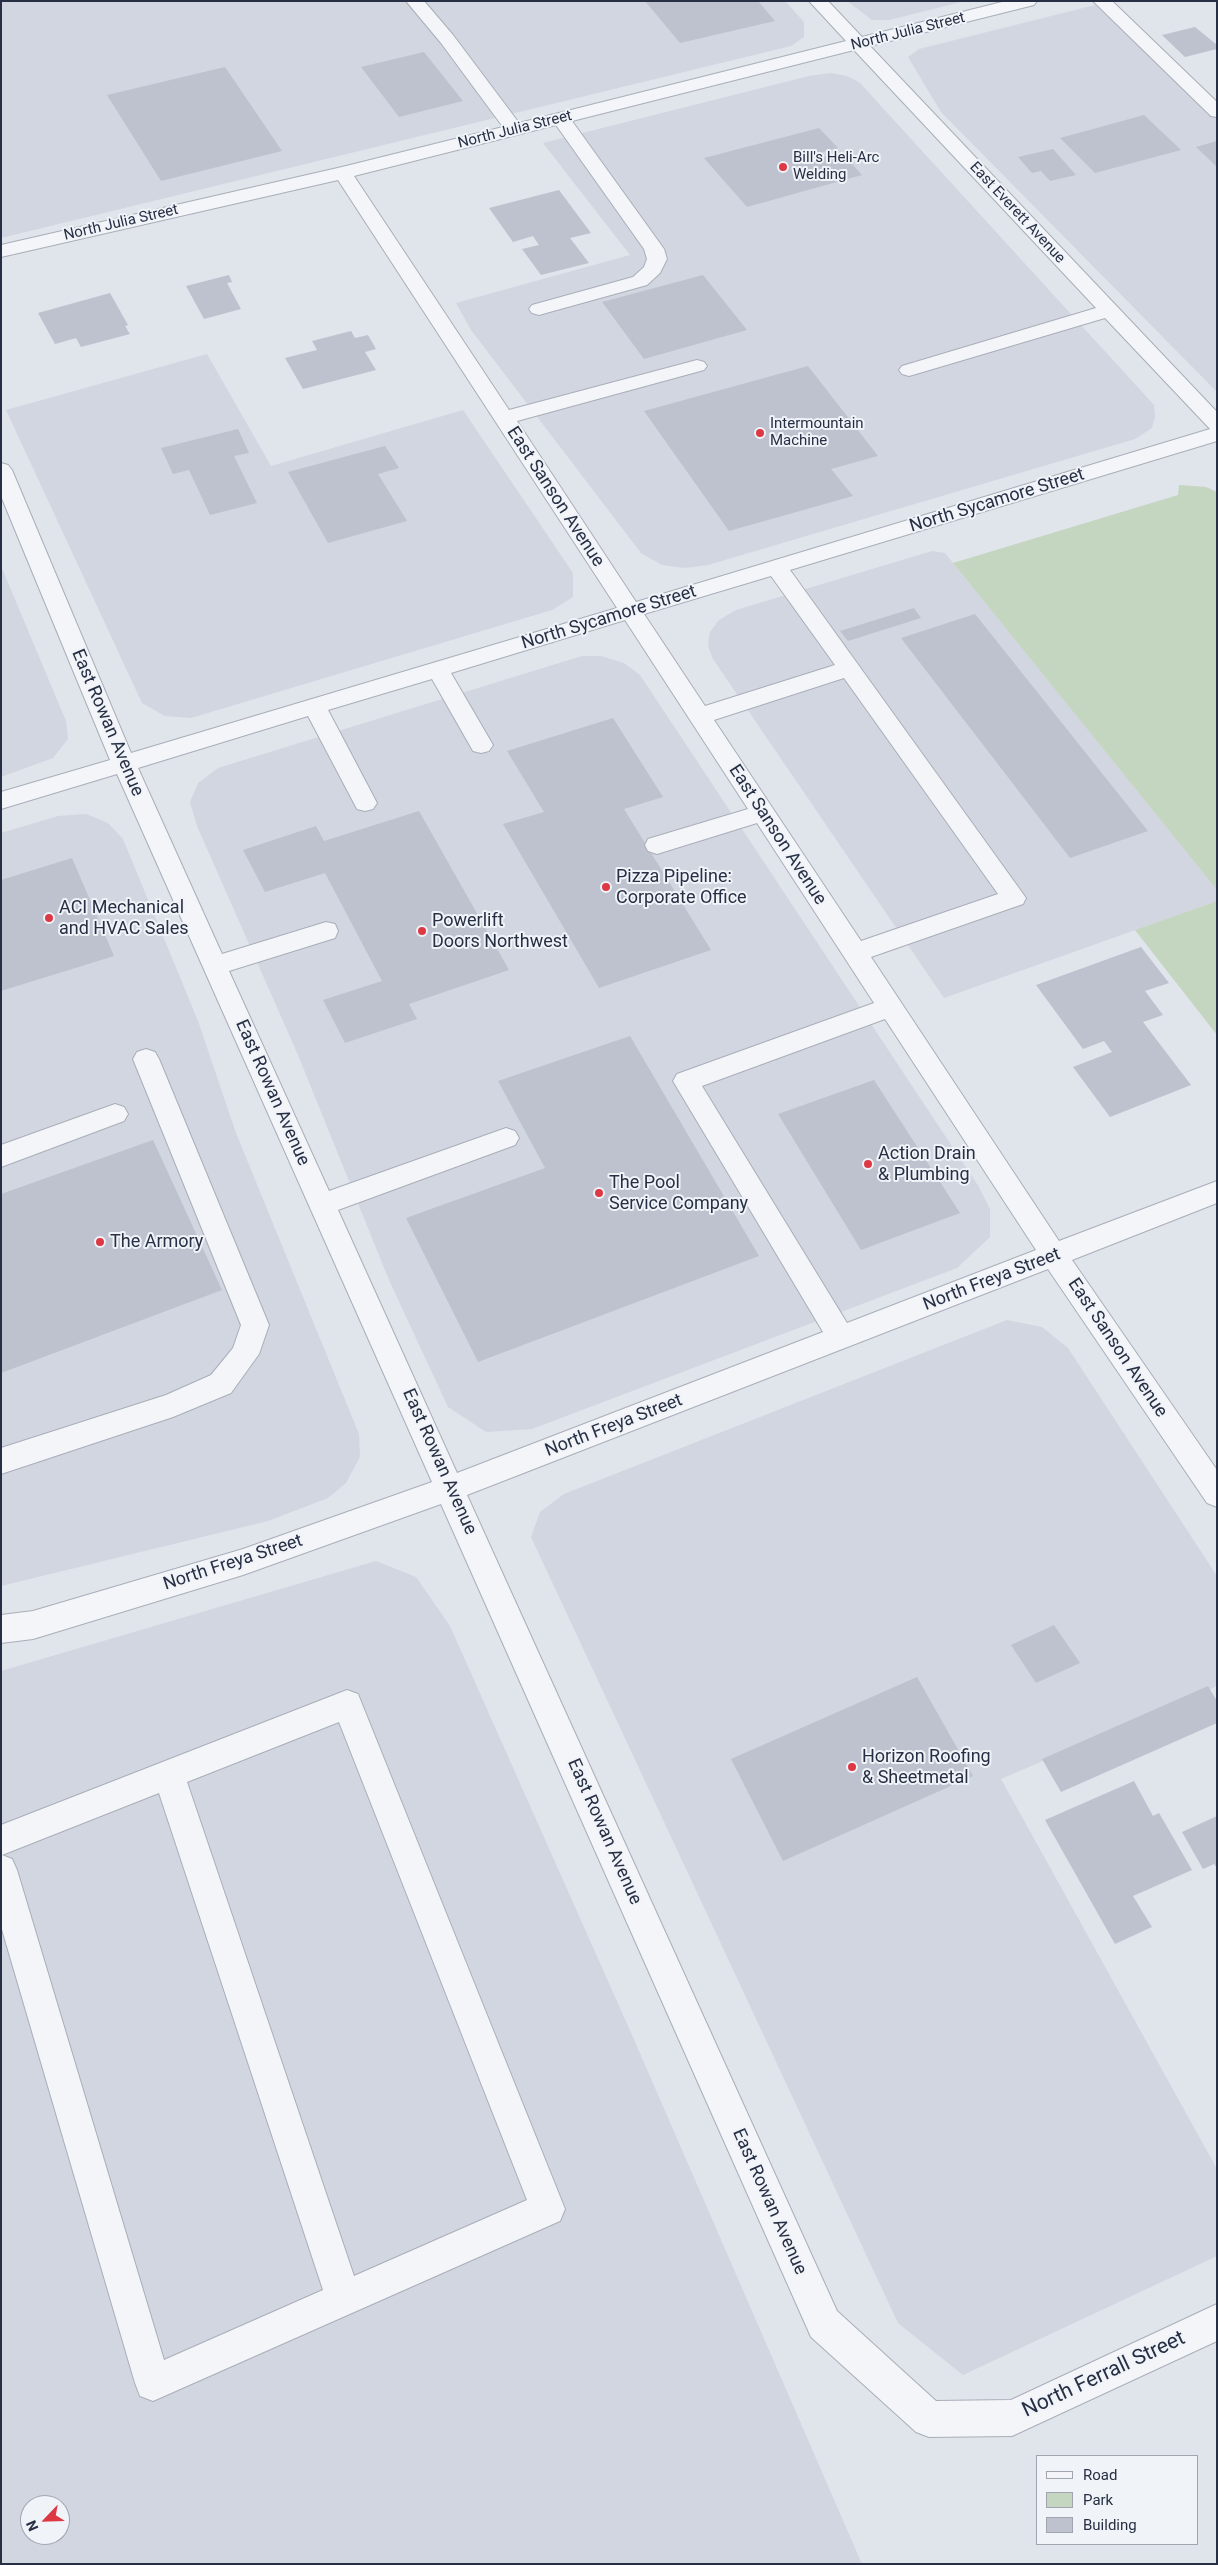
<!DOCTYPE html>
<style>
body{margin:0}
#map{position:relative;width:1218px;height:2565px;overflow:hidden;background:#e0e4eb;font-family:Roboto,sans-serif}
canvas{display:block}
.frame{position:absolute;inset:0;border:2px solid #272f44;pointer-events:none}
.legend{position:absolute;left:1036px;top:2455px;width:162px;height:90px;box-sizing:border-box;background:#f0f3f8;border:1px solid #a0a5b0;margin:0;padding:6px 9px;list-style:none;font-size:15px;color:#272f44}
.legend li{display:flex;align-items:center;gap:10px;height:25px}
.legend b{width:25px;border:1px solid #a0a5b0}
.north{position:absolute;left:20px;top:2495px;width:50px;height:50px;box-sizing:border-box;background:#f0f3f8;border:1px solid #a0a5b0;border-radius:50%;rotate:246deg;font-size:14px;font-weight:700;line-height:20px;text-align:center;color:#272f44}
.north::after{content:'';display:block;margin:auto;width:18px;height:22px;background:#dc3945;clip-path:polygon(50% 0,100% 100%,50% 72%,0 100%)}
</style>
<div id="map">
<canvas width="1218" height="2565"></canvas>
<div class="frame"></div>
<ul class="legend">
<li><b style="height:6px;background:#f4f5f8"></b>Road</li>
<li><b style="height:14px;background:#c4d5c0"></b>Park</li>
<li><b style="height:14px;background:#bdc2ce"></b>Building</li>
</ul>
<div class="north">N</div>
</div>
<script>
const ctx = document.querySelector('canvas').getContext('2d');
ctx.lineJoin = 'round';
function paint(path, color) {
  ctx.fillStyle = color;
  ctx.fill(path, 'evenodd');
}
function shape(rows) {
  const path = new Path2D();
  for (const r of rows) {
    path.moveTo(r[0], r[1]);
    for (let i = 2; i < r.length; i += 2) path.lineTo(r[i], r[i + 1]);
  }
  return path;
}
function strokePath(path, color, width, dash) {
  ctx.strokeStyle = color;
  ctx.lineWidth = width;
  ctx.lineCap = dash ? 'butt' : 'round';
  ctx.setLineDash(dash || []);
  ctx.stroke(path);
}
function write(font, color, halo, rows, align = 'center') {
  ctx.font = font + ' Roboto,sans-serif';
  ctx.lineWidth = 4;
  ctx.setLineDash([]);
  ctx.textBaseline = 'middle';
  ctx.strokeStyle = halo;
  ctx.fillStyle = color;
  for (const [text, x, y, turn = 0] of rows) {
    ctx.save();
    ctx.translate(x, y);
    ctx.rotate((+turn || 0) * Math.PI / 180);
    ctx.textAlign = isNaN(turn) ? turn : align;
    if (halo) ctx.strokeText(text, 0, 0);
    ctx.fillText(text, 0, 0);
    ctx.restore();
  }
}
const built = shape([
 [1,1,785,1,804,22,804,37,791,46,1,238],
 [847,1,965,1,889,20,872,20],
 [1095,5,1217,119,1217,392,941,112,908,57,919,49],
 [831,73,847,76,860,83,1154,405,1155,417,1152,428,1135,439,708,565,685,568,662,565,641,553,471,330,456,303,630,255,543,143,809,76],
 [207,354,271,466,463,410,573,573,573,597,552,610,191,718,165,716,142,703,6,410],
 [932,551,945,553,1217,890,1217,901,944,998,713,659,708,646,710,632,719,620,736,610],
 [1,566,66,721,68,739,53,758,1,777],
 [582,656,601,656,624,663,640,675,979,1187,990,1209,990,1237,957,1268,532,1429,486,1432,448,1407,389,1280,298,1055,197,826,190,802,198,783,218,768],
 [86,814,108,823,123,839,198,1021,236,1133,359,1434,360,1457,346,1483,328,1498,268,1521,1,1586,1,833,58,816],
 [1007,1320,1042,1327,1068,1348,1217,1576,1217,1686,1001,1779,1217,2169,1217,2256,963,2375,898,2323,531,1537,540,1512,564,1494],
 [376,1561,416,1577,450,1626,632,2035,862,2564,1,2564,1,1671],
 [30,2505,60,2505,60,2535,30,2535]
]);
const green = shape([
 [1179,485,1206,487,1217,492,1217,890,953,563,1178,495],
 [1217,901,1217,1035,1135,930]
]);
const building = shape([
 [645,1,758,1,775,21,680,43],
 [1195,27,1217,45,1217,49,1185,57,1162,35],
 [424,52,463,101,399,117,361,67],
 [225,67,282,151,161,181,107,95],
 [1144,115,1181,150,1095,173,1060,138],
 [819,128,838,148,815,154,819,158,841,152,862,175,747,207,704,158],
 [1217,141,1217,167,1196,147],
 [1053,149,1076,175,1050,181,1041,171,1032,173,1018,157],
 [559,190,591,233,570,238,589,263,541,275,522,249,539,245,533,236,513,242,489,208],
 [229,275,232,282,227,283,241,309,204,319,186,286],
 [703,275,747,330,644,359,602,302],
 [110,293,128,325,125,326,130,334,81,347,76,338,55,344,38,313],
 [351,331,355,338,368,335,376,349,365,352,376,370,303,389,285,358,317,350,312,341],
 [808,366,878,456,831,469,853,496,729,531,644,411],
 [238,429,249,453,234,456,257,503,210,515,189,470,173,474,161,448],
 [385,446,399,468,378,474,407,521,328,543,288,472],
 [914,608,921,618,848,641,840,631],
 [975,614,1148,831,1070,858,901,638],
 [613,718,663,797,624,809,711,950,599,988,503,824,544,812,507,751],
 [419,811,509,970,409,1004,417,1019,345,1043,323,1000,382,981,325,873,265,892,243,850,316,826,324,841],
 [72,858,114,956,1,991,1,880],
 [1141,947,1169,983,1145,991,1163,1015,1143,1022,1191,1085,1110,1117,1073,1067,1112,1052,1104,1041,1083,1049,1036,985],
 [630,1036,759,1256,478,1362,406,1218,545,1168,498,1081],
 [874,1080,960,1213,861,1250,778,1114],
 [153,1140,222,1290,1,1373,1,1194],
 [1054,1625,1080,1663,1036,1683,1011,1645],
 [917,1677,973,1776,783,1861,731,1759],
 [1208,1686,1217,1701,1217,1723,1061,1792,1042,1759],
 [1134,1781,1153,1816,1159,1813,1192,1870,1133,1896,1152,1927,1115,1944,1045,1820],
 [1217,1816,1217,1868,1214,1864,1203,1869,1182,1832]
]);
const minor = shape([
 [406,1,424,1,453,35,519,123,846,41,809,1,828,1,862,37,1006,1,1037,1,1034,5,870,46,1217,412,1217,441,790,570,1026,898,1023,904,871,957,1059,1241,1217,1181,1217,1203,1072,1260,1217,1470,1217,1507,1207,1503,1048,1269,467,1495,837,2311,936,2401,1011,2400,1217,2304,1217,2341,1012,2436,929,2437,916,2432,811,2337,441,1504,243,1575,33,1639,1,1643,1,1615,33,1611,243,1549,432,1482,117,774,1,809,1,792,110,760,1,496,1,463,8,465,12,470,131,753,617,608,338,180,1,257,1,245,342,167,503,127,441,43,406,1],
 [854,50,1096,308,902,366,899,370,902,374,909,376,916,374,1105,318,1210,429,636,602,517,421,704,370,707,366,704,362,697,360,509,410,354,176,556,125,644,249,647,259,644,267,633,277,532,305,529,309,532,313,539,315,546,313,647,285,660,273,667,259,664,249,572,121,854,50],
 [771,576,835,665,705,706,644,614,771,576],
 [625,620,748,809,648,839,645,845,648,851,657,854,757,823,874,1003,677,1074,673,1081,823,1332,457,1473,338,1210,515,1145,519,1138,515,1131,506,1128,329,1191,229,971,335,938,338,931,335,924,326,922,222,954,138,768,308,716,357,809,365,811,373,809,377,803,328,710,432,679,473,751,481,753,489,751,493,745,451,673,625,620],
 [844,678,998,894,861,941,714,720,844,678],
 [885,1019,1036,1250,847,1323,702,1086,885,1019],
 [1093,1,1112,1,1217,102,1217,117,1211,116,1093,1],
 [146,1049,155,1052,159,1059,269,1325,259,1354,231,1393,173,1417,1,1474,1,1448,166,1395,211,1375,233,1348,241,1325,133,1059,137,1052,146,1049],
 [115,1104,124,1107,128,1114,124,1121,1,1167,1,1145,115,1104],
 [347,1690,358,1694,362,1704,565,2209,560,2221,153,2401,140,2396,135,2383,1,1926,1,1825,347,1690],
 [339,1722,527,2200,354,2276,187,1782,339,1722],
 [159,1793,323,2290,164,2360,17,1870,12,1859,2,1855,159,1793]
]);
const markers = [
 [783,167,5,"#dc3945"],
 [760,433,5,"#dc3945"],
 [606,887,5,"#dc3945"],
 [49,918,5,"#dc3945"],
 [422,931,5,"#dc3945"],
 [868,1164,5,"#dc3945"],
 [599,1193,5,"#dc3945"],
 [100,1242,5,"#dc3945"],
 [852,1767,5,"#dc3945"]
];
const farStreetnames = [
 ["North Julia Street",908,32,-14],
 ["North Julia Street",515,130,-14],
 ["East Everett Avenue",1017,213,47],
 ["North Julia Street",121,223,-13]
];
const farPoinames = [
 ["Bill's Heli-Arc",793,158],
 ["Welding",793,175],
 ["Intermountain",770,424],
 ["Machine",770,441]
];
const streetNames = [
 ["East Sanson Avenue",555,497,57],
 ["North Sycamore Street",997,501,-17],
 ["North Sycamore Street",609,618,-17],
 ["East Rowan Avenue",107,723,67],
 ["East Sanson Avenue",777,835,57],
 ["East Rowan Avenue",272,1093,66],
 ["North Freya Street",992,1280,-21],
 ["East Sanson Avenue",1117,1348,56],
 ["North Freya Street",614,1426,-21],
 ["East Rowan Avenue",439,1462,66],
 ["North Freya Street",233,1563,-18],
 ["East Rowan Avenue",604,1832,66],
 ["East Rowan Avenue",769,2202,66]
];
const poiNames = [
 ["Pizza Pipeline:",616,877],
 ["Corporate Office",616,898],
 ["ACI Mechanical",59,908],
 ["and HVAC Sales",59,929],
 ["Powerlift",432,921],
 ["Doors Northwest",432,942],
 ["Action Drain",878,1154],
 ["& Plumbing",878,1175],
 ["The Pool",609,1183],
 ["Service Company",609,1204],
 ["The Armory",110,1242],
 ["Horizon Roofing",862,1757],
 ["& Sheetmetal",862,1778]
];
const nearStreetnames = [
 ["North Ferrall Street",1104,2375,-25]
];
paint(built, '#d2d6e0');
paint(green, '#c4d5c0');
paint(building, '#bdc2ce');
strokePath(minor, '#a8aeb9', 2);
paint(minor, '#f4f5f8');
for (const [x, y, r, color] of markers) {
  const dot = new Path2D();
  dot.arc(x, y, r, 0, 2 * Math.PI);
  ctx.fillStyle = color;
  ctx.fill(dot);
  strokePath(dot, '#f0f3f8', 2);
}
write('15px', '#272f44', '#f0f3f8', farStreetnames);
write('15px', '#272f44', '#f0f3f8', farPoinames, 'left');
write('18px', '#272f44', '#f0f3f8', streetNames);
write('18px', '#272f44', '#f0f3f8', poiNames, 'left');
write('21px', '#272f44', '#f0f3f8', nearStreetnames);
</script>
